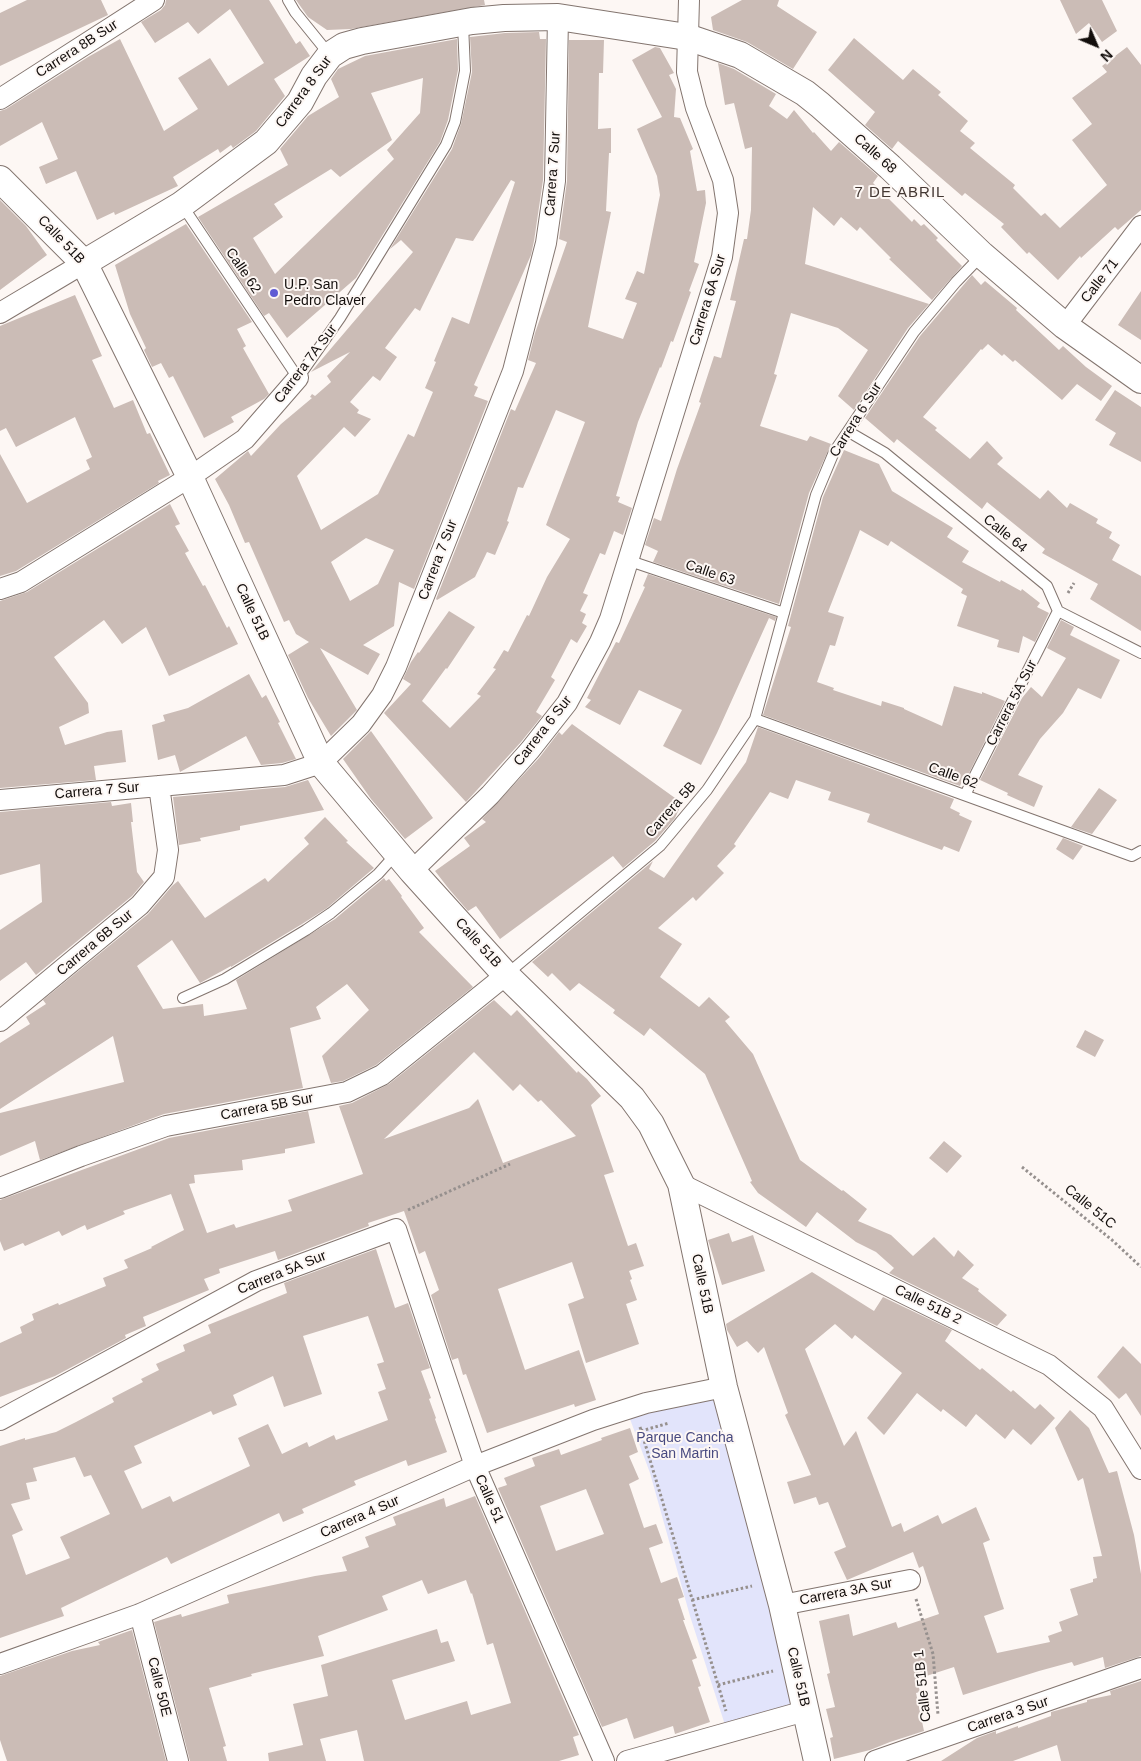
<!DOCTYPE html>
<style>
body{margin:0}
#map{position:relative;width:1141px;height:1761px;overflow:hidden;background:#fdf7f4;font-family:Arial,sans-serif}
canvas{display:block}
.north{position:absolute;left:1071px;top:20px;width:50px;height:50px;-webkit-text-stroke:4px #fdf7f4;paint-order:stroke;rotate:135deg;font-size:14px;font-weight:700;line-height:20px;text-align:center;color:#130e0c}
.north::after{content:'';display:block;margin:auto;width:18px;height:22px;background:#130e0c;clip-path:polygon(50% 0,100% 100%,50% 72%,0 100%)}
</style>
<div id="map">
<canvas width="1141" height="1761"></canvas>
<div class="north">N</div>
</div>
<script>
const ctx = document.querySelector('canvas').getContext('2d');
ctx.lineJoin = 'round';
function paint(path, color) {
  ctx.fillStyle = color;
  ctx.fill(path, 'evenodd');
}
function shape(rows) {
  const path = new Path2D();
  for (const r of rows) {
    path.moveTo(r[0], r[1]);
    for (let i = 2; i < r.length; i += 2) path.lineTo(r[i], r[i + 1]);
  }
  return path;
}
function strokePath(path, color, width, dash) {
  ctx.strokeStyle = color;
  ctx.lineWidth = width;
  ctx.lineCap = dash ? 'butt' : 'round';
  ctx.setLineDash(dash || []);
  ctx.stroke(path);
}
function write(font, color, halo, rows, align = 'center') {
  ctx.font = font + ' Arial,sans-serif';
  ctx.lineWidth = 4;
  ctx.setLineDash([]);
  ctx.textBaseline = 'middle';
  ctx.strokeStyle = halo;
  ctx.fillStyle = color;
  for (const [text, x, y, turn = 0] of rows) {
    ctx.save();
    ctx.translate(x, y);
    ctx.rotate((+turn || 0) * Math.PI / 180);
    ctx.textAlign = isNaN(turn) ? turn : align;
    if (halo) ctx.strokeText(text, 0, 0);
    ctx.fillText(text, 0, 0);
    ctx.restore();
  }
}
const green = shape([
 [715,1397,795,1705,725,1725,690,1616,650,1473,630,1419,667,1407]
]);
const building = shape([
 [27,0,101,0,108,15,0,66,0,13],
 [166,0,269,0,296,44,300,41,310,56,274,79,285,96,256,131,233,148,231,145,220,153,218,149,173,177,178,186,115,215,114,212,97,220,76,171,46,184,39,167,58,159,42,122,0,146,0,111,6,109,88,57,120,39,164,131,198,109,178,78,210,58,228,86,264,63,230,9,198,34,188,22,155,43,141,22,161,10,165,5],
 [296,0,484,0,485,5,351,29,327,30,308,17],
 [742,0,779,0,777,6,817,32,793,69,747,42,713,30,711,17],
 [1060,0,1102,0,1117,31,1102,42,1089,23,1076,34],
 [539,32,540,39,546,39,543,180,534,241,531,255,474,385,478,387,474,396,488,401,414,589,399,582,394,626,363,645,380,654,368,675,320,648,357,710,331,736,308,698,288,655,309,642,296,634,289,620,284,622,249,542,245,543,229,505,215,479,248,451,251,456,281,424,312,398,310,397,312,394,315,396,331,382,327,376,350,352,311,372,413,252,401,240,390,249,452,149,461,124,472,72,470,37,505,33],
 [511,180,515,182,469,324,452,317,434,361,436,362,425,388,433,392,414,437,408,434,378,494,321,530,297,476,344,427,355,437,371,419,357,413,359,410,350,402,373,376,380,381,397,357,385,348,415,308,420,311,456,238,473,241],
 [366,538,394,550,378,584,350,601,331,562],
 [854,38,903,80,913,69,941,92,938,95,968,121,960,131,975,143,970,148,1015,185,1013,188,1041,216,1045,213,1060,228,1107,185,1072,140,1092,124,1072,98,1107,72,1102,66,1127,47,1141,65,1141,210,1118,230,1115,227,1081,258,1080,256,1058,280,1029,252,1027,254,1001,227,1004,224,965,193,962,196,898,141,892,149,865,125,875,112,828,70],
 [457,39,458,70,448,120,440,142,356,278,287,338,269,313,264,316,198,217,288,165,280,149,308,116,339,97,331,79,338,69,365,56],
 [423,78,420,113,387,150,394,159,275,274,253,238,283,217,274,204,331,169,340,177,392,140,371,93],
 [569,40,604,40,603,73,599,73,598,129,611,128,611,153,609,153,606,211,611,212,588,327,623,339,637,303,625,299,637,271,644,274,660,195,657,176,637,129,662,117,632,60,655,47,660,48,674,73,669,75,676,89,674,117,680,118,693,149,690,151,697,191,705,190,706,203,694,262,699,264,689,291,691,292,673,342,671,341,661,368,660,367,638,422,616,496,620,497,618,502,632,508,623,535,614,531,605,555,600,553,583,593,588,595,580,611,586,614,582,623,587,626,577,643,571,639,551,677,555,680,536,712,542,716,521,742,466,802,384,713,411,684,403,679,411,662,418,652,419,653,449,611,475,627,447,669,446,668,422,701,450,728,481,696,477,694,496,669,493,668,504,650,508,652,527,615,529,616,547,577,570,539,546,525,585,422,556,410,523,488,518,487,507,521,509,522,495,555,487,552,475,577,437,600,436,599,511,409,515,411,536,363,528,360,535,333,567,242,559,239,567,181],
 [718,63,734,69,776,94,769,106,787,119,794,110,813,133,814,132,831,151,839,142,878,176,873,183,912,222,914,219,921,226,924,224,938,238,936,240,962,266,932,300,889,259,891,258,860,227,857,231,841,217,834,226,813,207,805,264,929,304,908,328,854,410,838,396,868,350,838,328,791,313,774,374,777,375,760,426,807,441,810,436,831,444,809,493,779,604,653,562,658,551,645,545,654,518,661,521,677,469,701,403,699,402,714,356,721,358,736,301,730,300,744,239,747,239,751,210,752,147,745,149,734,103,725,105],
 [0,200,26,226,47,255,0,290],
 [186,224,252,322,237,329,246,346,243,348,269,394,264,399,231,417,234,422,204,438,173,376,169,378,161,363,152,367,144,350,146,348,130,314,115,265],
 [972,275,981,285,985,281,1017,308,1016,310,1059,350,1063,346,1086,367,1112,386,1101,401,1077,384,1062,400,1015,360,1013,362,1004,354,1002,356,988,344,982,350,981,349,923,417,937,428,935,430,970,459,987,441,1003,458,997,464,1040,499,1048,490,1067,508,1070,503,1098,519,1096,523,1112,532,1109,538,1120,545,1112,560,1141,576,1141,631,1090,599,1098,584,1042,553,1045,549,987,502,982,509,897,439,894,443,865,418,920,336],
 [1141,291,1141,340,1118,325],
 [75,295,102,356,92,360,114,408,133,400,147,434,150,433,170,475,158,481,159,483,16,571,0,576,0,454,27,503,90,469,86,460,92,457,75,417,16,447,6,428,0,431,0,326],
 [1115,390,1141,407,1141,462,1109,445,1116,433,1095,420],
 [844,450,879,464,892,491,953,528,947,537,969,551,962,562,1000,582,1001,580,1021,591,1022,589,1040,603,1037,607,1049,613,1035,642,1023,636,1019,653,997,647,999,640,957,626,967,596,961,593,963,589,891,541,888,546,860,530,828,612,844,617,835,646,830,645,817,682,834,688,833,690,881,706,882,701,904,708,904,709,942,726,954,686,982,694,982,692,1005,701,968,775,965,774,960,786,763,715,791,627,788,626,823,497],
 [170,504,180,524,175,526,189,551,185,553,203,586,205,585,227,628,229,626,238,644,169,676,146,627,122,644,104,620,54,657,88,703,89,713,59,727,65,745,107,732,122,730,126,762,94,766,96,780,0,788,0,601,27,592],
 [648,574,776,617,775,621,769,618,717,733,701,765,663,746,682,710,639,690,620,725,585,707,591,700,587,698,616,642,619,643,645,587,643,586],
 [1061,620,1074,627,1070,635,1120,660,1101,699,1078,688,1063,713,1040,739,1018,775,1043,786,1034,807,1007,795,1008,793,980,780,1022,698,1031,687,1042,697,1066,658,1047,648],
 [249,674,262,698,266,695,280,722,278,723,296,759,282,763,261,765,246,736,180,772,175,755,158,760,152,725,165,721,163,715,188,708],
 [572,724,682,803,675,818,655,841,623,868,613,856,500,939,476,906,468,911,449,889,435,871,470,846,464,838,486,822,482,819,539,758,559,732,562,735],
 [758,727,954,799,950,808,960,813,959,815,972,821,959,852,944,846,942,850,867,822,870,814,828,800,831,792,796,780,788,799,770,792,734,844,736,846,717,866,724,873,696,901,693,897,658,928,682,944,660,977,699,1007,709,997,730,1017,725,1021,753,1054,800,1160,842,1191,843,1190,867,1209,858,1221,891,1235,913,1256,934,1237,954,1257,958,1250,974,1265,962,1278,979,1289,978,1291,1007,1315,997,1326,889,1273,894,1268,876,1252,856,1242,817,1212,806,1227,758,1193,750,1182,752,1181,705,1074,650,1028,644,1036,613,1013,615,1010,579,983,570,991,552,973,548,977,532,962,653,861,649,869,664,878,746,762],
 [371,731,433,818,405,839,371,799,343,759],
 [308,780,324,810,240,826,240,830,200,838,201,841,179,845,173,797,285,787],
 [1099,788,1117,800,1092,834,1071,827],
 [111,802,112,806,131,803,133,822,131,822,137,872,144,882,132,896,36,975,26,962,0,981,0,930,42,902,40,864,0,875,0,812],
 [325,817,348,841,346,842,374,868,327,908,302,924,231,967,231,966,200,983,172,940,137,966,163,1009,203,1004,204,1016,247,1009,236,980,335,919,384,878,386,881,389,879,402,896,401,897,424,928,419,932,473,987,376,1065,343,1081,331,1083,322,1056,369,1010,347,984,316,1007,321,1019,290,1028,303,1088,164,1114,40,1160,35,1141,0,1156,0,1113,124,1082,113,1036,0,1109,0,1043,30,1024,26,1017,46,1004,43,1000,148,914,172,886,178,881,205,918,265,878,268,882,309,844,304,838],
 [1063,838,1083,846,1073,860,1056,849],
 [494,1000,511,1016,517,1010,577,1073,578,1071,587,1079,601,1096,591,1105,614,1172,604,1175,628,1246,636,1243,644,1266,629,1271,632,1279,630,1280,637,1300,626,1304,639,1344,586,1363,568,1304,584,1298,572,1262,498,1289,525,1370,579,1350,596,1400,575,1407,574,1404,487,1433,466,1374,463,1375,458,1358,452,1360,431,1295,439,1290,425,1251,419,1254,404,1211,368,1223,369,1226,278,1260,275,1251,219,1269,220,1273,204,1279,209,1290,143,1317,146,1326,125,1335,126,1338,55,1376,0,1397,0,1343,22,1333,20,1327,34,1320,32,1314,58,1303,59,1305,106,1286,103,1278,128,1268,124,1260,152,1248,151,1247,184,1230,171,1194,123,1211,125,1214,87,1230,85,1225,62,1236,59,1231,25,1246,23,1243,4,1251,0,1241,0,1200,169,1138,308,1111,315,1143,285,1149,285,1153,242,1160,243,1170,194,1175,195,1183,189,1184,207,1233,234,1224,236,1228,292,1211,288,1200,363,1174,339,1106,352,1103,389,1084],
 [474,1052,513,1091,520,1084,538,1102,541,1100,576,1136,503,1163,478,1099,469,1108,384,1139],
 [1085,1030,1104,1040,1095,1057,1076,1047],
 [944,1141,962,1156,947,1173,929,1158],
 [729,1233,732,1242,753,1235,765,1271,722,1285,708,1240],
 [376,1249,395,1308,408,1303,430,1368,421,1371,431,1398,429,1399,436,1418,435,1419,447,1452,408,1466,406,1460,354,1481,356,1485,302,1509,304,1513,283,1522,279,1513,171,1564,167,1557,61,1608,64,1616,0,1638,0,1446,25,1438,25,1440,56,1432,76,1422,114,1402,112,1398,143,1382,141,1379,159,1370,156,1364,185,1351,183,1345,211,1333,208,1325,287,1293,284,1283],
 [368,1316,384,1362,377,1364,386,1389,378,1392,388,1420,336,1440,334,1435,309,1447,307,1442,282,1454,268,1424,238,1438,250,1466,173,1502,170,1496,142,1509,124,1471,142,1463,134,1446,211,1411,213,1415,237,1405,233,1395,273,1376,284,1407,322,1394,303,1336],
 [75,1457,84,1477,91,1475,110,1514,60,1537,70,1558,26,1575,12,1535,23,1530,11,1504,30,1499,26,1483,37,1481,33,1468],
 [812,1272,874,1311,883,1297,952,1330,945,1341,980,1370,982,1368,1011,1392,1013,1390,1035,1409,1040,1404,1055,1418,1031,1445,1013,1429,1005,1439,976,1414,966,1427,943,1409,941,1412,917,1393,884,1435,867,1418,902,1373,855,1335,852,1339,835,1324,805,1349,844,1446,856,1431,892,1527,901,1523,904,1532,938,1515,942,1524,976,1507,990,1540,983,1543,1004,1609,984,1616,997,1653,1050,1642,1048,1636,1062,1631,1059,1622,1078,1615,1070,1589,1093,1582,1093,1579,1097,1578,1093,1557,1102,1556,1083,1478,1078,1481,1055,1428,1070,1410,1089,1428,1109,1473,1117,1471,1134,1535,1141,1574,1141,1656,1105,1668,1103,1657,1074,1666,1072,1662,1039,1671,963,1695,954,1667,917,1679,920,1692,916,1693,924,1731,890,1742,870,1750,834,1759,830,1738,833,1737,826,1709,835,1707,827,1674,830,1673,819,1621,849,1614,853,1636,896,1622,898,1628,939,1614,923,1566,919,1568,913,1552,847,1580,834,1552,846,1547,828,1502,819,1505,816,1497,794,1504,787,1482,811,1475,785,1415,788,1413,764,1347,758,1353,747,1341,737,1347,727,1330,726,1324],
 [1123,1346,1141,1364,1141,1416,1126,1393,1119,1399,1097,1377],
 [630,1428,638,1452,629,1456,639,1479,629,1484,644,1528,656,1524,663,1543,649,1548,661,1583,677,1577,684,1597,678,1599,685,1620,683,1620,697,1658,692,1660,701,1686,698,1687,710,1722,675,1734,673,1726,634,1739,627,1718,602,1727,498,1488,507,1485,504,1478,535,1466,532,1458,559,1449,561,1455,602,1440,601,1438],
 [586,1489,604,1534,556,1551,540,1506],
 [475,1496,579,1735,573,1737,579,1755,559,1761,364,1761,357,1730,320,1739,326,1761,269,1761,268,1753,303,1745,293,1704,328,1696,321,1665,437,1629,441,1643,448,1641,455,1661,392,1680,405,1720,467,1701,471,1715,511,1703,493,1643,487,1645,472,1593,471,1594,466,1580,428,1594,422,1580,382,1596,388,1610,318,1636,324,1656,251,1674,252,1676,209,1688,226,1746,223,1747,227,1761,190,1761,154,1622,181,1614,182,1617,229,1603,227,1595,315,1576,347,1571,342,1557,369,1547,365,1537,396,1525,393,1517,444,1498,446,1507],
 [132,1630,166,1761,7,1761,0,1740,0,1676,72,1651,100,1645,98,1642],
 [1141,1681,1141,1761,1061,1761,1057,1745,1013,1761,941,1761,977,1738,996,1731,996,1734,1018,1726,1018,1728,1051,1716,1051,1712,1087,1702,1087,1700,1111,1695,1110,1691]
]);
const path = shape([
 [1068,593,1074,583],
 [1022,1167,1112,1240,1141,1267],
 [408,1210,510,1164],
 [640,1427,726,1711],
 [641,1431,669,1423],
 [916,1599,933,1654,938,1715],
 [692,1600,752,1586],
 [718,1685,773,1671]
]);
const service = shape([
 [288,0,295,12,329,54],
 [182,205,298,378,340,318,446,145,455,122,465,71,463,24],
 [849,432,885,453,1047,586,1058,611,1141,653],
 [627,560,784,613],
 [755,719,1132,856,1141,851],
 [965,795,1058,611],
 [507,974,660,846,707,790,755,719,816,495,834,452,914,332,956,282,981,256],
 [183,998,225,979,306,930,331,913,378,874,396,854]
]);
const minor = shape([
 [0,99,154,0],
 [0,313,84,263],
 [1065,326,1141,226],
 [0,589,21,582,190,477,245,439,298,378],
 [0,800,284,775,321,763,361,724,382,695,396,667,513,371,546,243,555,181,558,17],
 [412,871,490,795,530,750,567,703,600,642,610,619,722,257,728,213,723,180,696,108,687,72,689,0],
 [0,1021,140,905,164,877,168,850,159,786],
 [681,1184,1049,1365,1103,1408,1141,1469],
 [0,1188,81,1156,166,1126,347,1092,382,1075,506,975],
 [0,1420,256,1281,396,1229,475,1466,604,1761],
 [782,1605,910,1580],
 [140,1614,178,1761],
 [0,1664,140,1614,475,1466,593,1420,646,1403,724,1387],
 [627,1761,805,1711],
 [875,1761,1141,1668]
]);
const tertiary = shape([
 [0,179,84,263,190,477,321,763,412,871,506,975,632,1098,651,1124,681,1184,724,1387,782,1605,817,1761],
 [84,263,181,205,266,142,300,102,314,76,330,55,344,46,362,41,472,21,504,18,558,17,687,37,740,55,805,93,820,105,890,167,982,255,1065,326,1141,380]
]);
const markers = [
 [274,293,5,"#605cd4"]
];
const streetNames = [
 ["Carrera 8B Sur",77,49,-33],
 ["Carrera 8 Sur",304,92,-54],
 ["Calle 68",875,154,42],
 ["Carrera 7 Sur",553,174,-86],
 ["Calle 51B",61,240,46],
 ["Calle 62",243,271,56],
 ["Calle 71",1100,281,-52],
 ["Carrera 6A Sur",708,300,-73],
 ["Carrera 7A Sur",306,364,-53],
 ["Carrera 6 Sur",856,420,-58],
 ["Calle 64",1005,534,39],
 ["Carrera 7 Sur",438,560,-69],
 ["Calle 63",710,573,19],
 ["Calle 51B",252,612,65],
 ["Carrera 5A Sur",1012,703,-63],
 ["Carrera 6 Sur",543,731,-52],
 ["Calle 62",953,776,20],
 ["Carrera 7 Sur",97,791,-5],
 ["Carrera 5B",671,810,-49],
 ["Carrera 6B Sur",95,943,-40],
 ["Calle 51B",478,943,48],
 ["Carrera 5B Sur",267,1107,-11],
 ["Calle 51C",1090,1207,39],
 ["Carrera 5A Sur",282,1273,-22],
 ["Calle 51B",702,1284,78],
 ["Calle 51B 2",928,1305,26],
 ["Calle 51",489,1499,66],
 ["Carrera 4 Sur",360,1517,-24],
 ["Carrera 3A Sur",846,1592,-11],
 ["Calle 51B",798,1677,77],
 ["Calle 51B 1",923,1686,-96],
 ["Calle 50E",159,1687,76],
 ["Carrera 3 Sur",1008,1715,-19]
];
const poiNames = [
 ["U.P. San",284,285],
 ["Pedro Claver",284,301]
];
const parkNames = [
 ["Parque Cancha",685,1438],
 ["San Martin",685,1454]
];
const neighbourhoodNames = [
 ["7 DE ABRIL",900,193]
];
paint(green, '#e2e4fb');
paint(building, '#cbbcb6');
strokePath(service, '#83756f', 12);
strokePath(minor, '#83756f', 22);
strokePath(tertiary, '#83756f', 28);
strokePath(path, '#96908e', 3, [2.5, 2.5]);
strokePath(service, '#fff', 10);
strokePath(minor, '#fff', 20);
strokePath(tertiary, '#fff', 26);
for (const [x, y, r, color] of markers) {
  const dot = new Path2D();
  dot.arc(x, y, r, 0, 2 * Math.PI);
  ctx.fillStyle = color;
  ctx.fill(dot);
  strokePath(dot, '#fdf7f4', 2);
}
write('14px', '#130e0c', '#fdf7f4', streetNames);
write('14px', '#130e0c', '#fdf7f4', poiNames, 'left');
write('14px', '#484a80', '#fdf7f4', parkNames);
ctx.letterSpacing = '1px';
write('15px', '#433732', '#fdf7f4', neighbourhoodNames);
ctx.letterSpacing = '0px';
</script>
